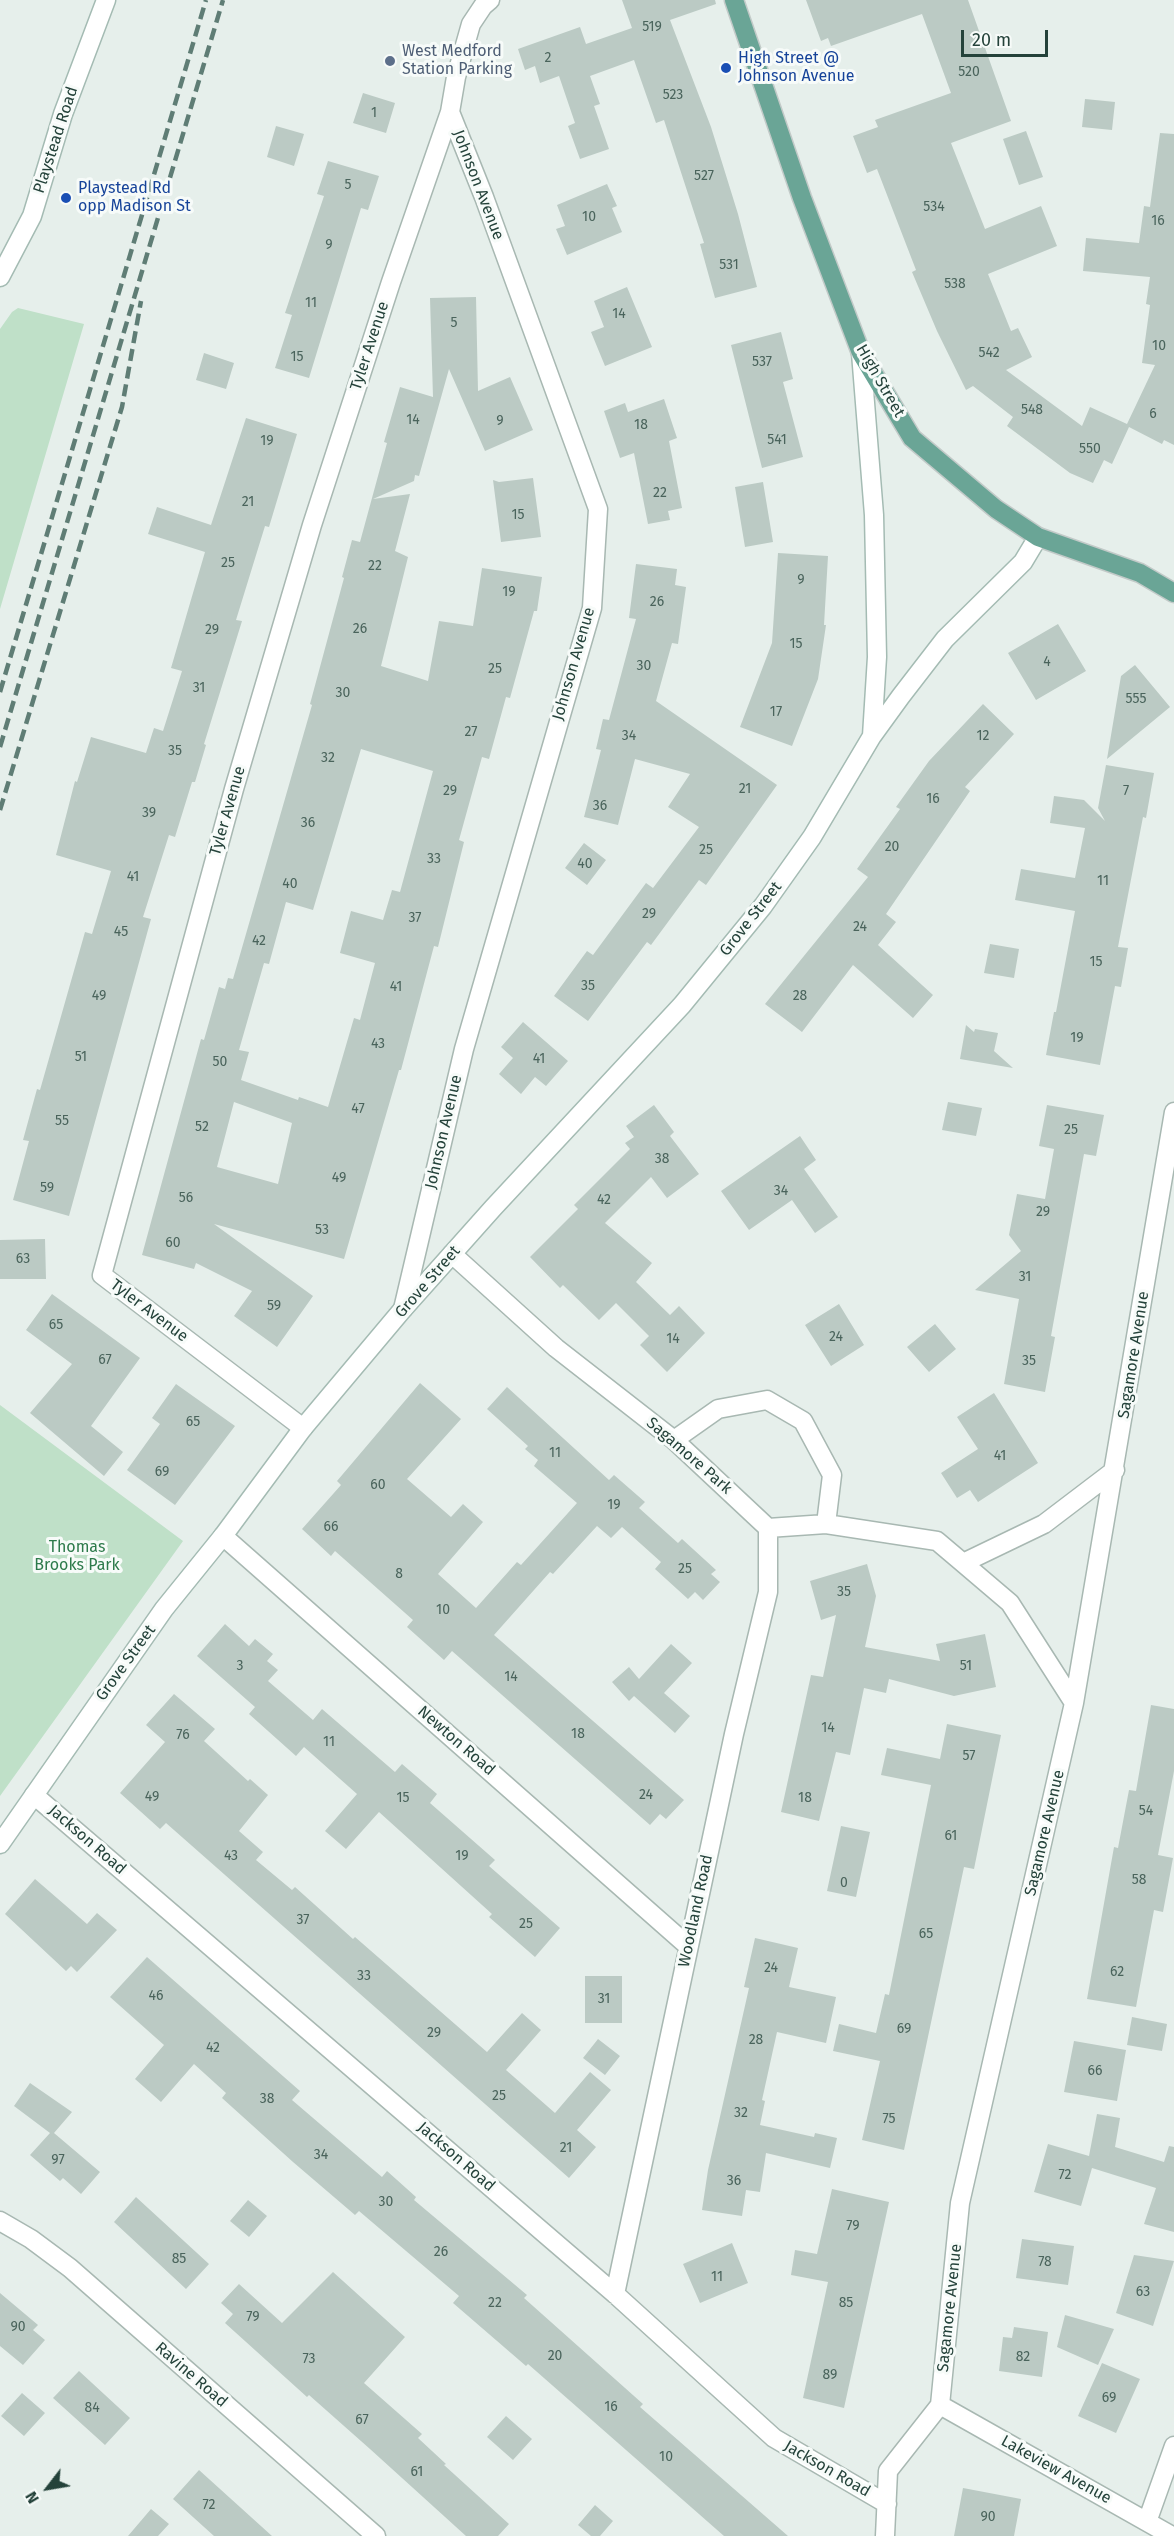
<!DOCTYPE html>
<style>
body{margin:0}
#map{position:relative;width:1174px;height:2536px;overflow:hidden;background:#e6efeb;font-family:"Fira Sans",sans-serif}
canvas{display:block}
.north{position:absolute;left:18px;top:2458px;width:60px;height:60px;-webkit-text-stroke:4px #f7fbf9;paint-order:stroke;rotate:239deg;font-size:16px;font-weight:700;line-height:24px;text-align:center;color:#24423a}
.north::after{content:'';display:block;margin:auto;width:21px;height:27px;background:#24423a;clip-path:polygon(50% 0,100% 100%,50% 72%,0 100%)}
.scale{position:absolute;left:961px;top:30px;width:87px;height:27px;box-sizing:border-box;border:3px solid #24423a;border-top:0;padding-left:8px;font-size:18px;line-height:21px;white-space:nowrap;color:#24423a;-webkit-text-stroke:4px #f7fbf9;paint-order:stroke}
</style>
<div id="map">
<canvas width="1174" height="2536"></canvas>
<div class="north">N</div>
<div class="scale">20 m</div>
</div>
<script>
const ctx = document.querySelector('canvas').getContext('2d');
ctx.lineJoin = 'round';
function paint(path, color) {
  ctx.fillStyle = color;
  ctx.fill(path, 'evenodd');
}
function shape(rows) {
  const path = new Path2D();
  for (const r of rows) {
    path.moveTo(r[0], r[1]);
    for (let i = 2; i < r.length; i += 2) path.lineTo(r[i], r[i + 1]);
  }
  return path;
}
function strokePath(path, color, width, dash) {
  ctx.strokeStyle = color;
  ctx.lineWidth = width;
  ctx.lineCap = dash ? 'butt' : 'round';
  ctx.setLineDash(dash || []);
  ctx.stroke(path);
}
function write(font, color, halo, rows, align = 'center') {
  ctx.font = font + ' "Fira Sans",sans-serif';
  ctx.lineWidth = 6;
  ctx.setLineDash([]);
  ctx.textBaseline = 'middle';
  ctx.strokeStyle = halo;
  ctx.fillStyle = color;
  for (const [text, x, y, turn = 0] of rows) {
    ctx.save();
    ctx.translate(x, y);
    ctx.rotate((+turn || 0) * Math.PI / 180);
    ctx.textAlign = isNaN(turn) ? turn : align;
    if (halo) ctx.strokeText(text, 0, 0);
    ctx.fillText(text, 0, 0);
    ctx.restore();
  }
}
const green = shape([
 [18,308,84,324,0,609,0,329,12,312],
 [0,1405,183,1541,0,1796]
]);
const building = shape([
 [622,0,715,0,716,4,670,20,711,127,738,214,757,287,715,298,700,244,704,243,664,120,656,123,634,60,590,76,600,104,594,106,609,149,580,159,568,126,575,123,559,76,540,83,535,66,525,70,518,49,580,27,586,44,632,28],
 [806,0,968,0,1011,121,951,143,985,229,1041,206,1057,246,988,274,1011,331,1018,328,1032,357,1006,370,1082,426,1090,407,1127,424,1155,365,1142,363,1150,305,1146,304,1150,277,1083,271,1086,238,1139,243,1144,206,1150,207,1160,133,1174,134,1174,445,1164,440,1162,444,1129,427,1112,464,1104,460,1093,483,1070,473,1007,426,1013,417,973,386,966,390,937,331,912,272,916,270,877,169,867,173,853,136,878,127,875,120,951,93,922,14,831,46,828,38,821,41],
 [363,93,395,103,386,133,353,123],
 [1085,99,1115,102,1112,130,1082,127],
 [276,126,304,134,294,166,267,157],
 [1026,131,1043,177,1019,185,1003,139],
 [328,161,379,176,368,210,361,208,309,378,275,368,292,315,285,313,324,196,317,194],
 [607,184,617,206,612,208,622,232,567,255,556,229,565,226,557,205],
 [627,287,652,347,605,366,591,332,604,327,594,301],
 [476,297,478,391,510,377,533,430,485,451,449,369,419,476,415,475,414,481,373,499,410,494,395,551,408,557,381,666,428,681,439,621,473,626,482,568,542,577,537,611,534,611,510,698,506,697,489,759,482,757,459,840,464,842,438,947,434,946,401,1070,399,1070,344,1259,214,1224,313,1296,277,1347,234,1316,252,1291,196,1263,194,1269,142,1255,201,1039,204,1040,219,987,225,989,228,978,233,979,312,705,310,704,344,578,342,577,352,540,360,542,387,443,384,442,400,387,433,397,430,298],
 [361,749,433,771,400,892,392,890,383,920,351,911,340,953,375,963,360,1020,354,1018,328,1107,299,1097,298,1100,241,1080,249,1052,239,1050,264,963,269,964,286,902,313,910],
 [234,1102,292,1123,278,1184,217,1167],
 [781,332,793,379,783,382,803,457,762,468,731,345],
 [204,353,234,363,226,389,196,380],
 [664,399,677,438,669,441,682,508,668,511,670,520,648,524,634,453,620,458,604,411,625,403,628,412],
 [246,418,297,434,269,527,265,526,236,620,242,621,204,744,206,745,195,782,192,782,175,837,169,835,143,917,151,919,69,1216,13,1200,29,1141,23,1140,37,1089,40,1090,85,932,92,934,111,871,56,855,75,781,77,782,91,737,146,753,154,728,163,731,182,671,171,668,205,552,148,534,157,507,211,525],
 [533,478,541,537,501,542,493,480,499,482],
 [763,482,773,542,745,547,735,487],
 [778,553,828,556,824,625,826,625,818,679,792,746,740,727,772,643],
 [636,564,677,569,675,585,686,587,678,644,672,643,656,701,777,785,706,885,699,880,651,945,647,942,588,1021,554,996,587,951,593,955,646,883,653,888,699,827,668,807,690,774,635,759,618,825,584,817,601,750,596,749,603,719,609,720,636,619,629,618],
 [1058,624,1086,671,1036,700,1008,653],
 [1135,665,1170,707,1107,759,1121,676],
 [983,704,1014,734,965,787,970,791,886,914,896,922,878,945,933,995,913,1018,853,965,802,1032,765,1004,868,877,857,869,900,809,896,807,929,761],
 [1106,765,1154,773,1146,818,1143,817,1118,947,1128,948,1121,987,1115,986,1100,1065,1046,1055,1054,1012,1056,1012,1075,911,1015,900,1021,869,1075,878,1085,828,1050,823,1054,796,1084,800,1105,821,1098,808],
 [584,843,606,860,587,885,565,868],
 [990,944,1019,949,1014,978,984,973],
 [523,1022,568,1061,546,1086,535,1077,521,1094,499,1074,513,1058,501,1047],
 [966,1025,974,1032,975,1029,998,1033,994,1051,1013,1068,960,1059],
 [948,1102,982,1108,976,1136,942,1130],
 [654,1105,674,1132,670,1136,699,1174,667,1198,651,1177,605,1223,652,1263,636,1282,670,1315,679,1306,705,1333,667,1372,640,1345,649,1336,616,1303,599,1320,563,1285,560,1288,530,1257,578,1209,574,1205,630,1149,625,1143,634,1137,626,1126],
 [1047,1105,1104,1115,1096,1156,1084,1154,1051,1336,1055,1337,1045,1392,1004,1384,1019,1299,975,1290,1021,1251,1009,1235,1017,1194,1045,1199,1054,1149,1039,1146],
 [800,1136,816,1160,804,1169,838,1217,815,1233,792,1200,749,1230,721,1191],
 [45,1239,46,1279,0,1279,0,1240],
 [52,1294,140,1358,91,1426,123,1452,104,1476,30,1413,72,1364,26,1330],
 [839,1304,864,1345,831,1366,805,1325],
 [935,1324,956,1349,929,1372,907,1347],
 [420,1383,461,1419,407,1479,451,1517,463,1504,483,1522,438,1574,476,1608,517,1562,521,1565,577,1503,534,1466,538,1460,525,1449,528,1446,487,1409,507,1387,609,1480,614,1475,645,1502,639,1508,678,1543,682,1539,716,1570,711,1574,720,1582,703,1600,695,1592,688,1599,655,1569,661,1562,622,1527,611,1538,597,1526,553,1574,550,1572,494,1635,684,1800,666,1819,660,1814,650,1825,452,1651,444,1660,407,1627,413,1620,335,1551,331,1556,302,1529,341,1485,337,1481],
 [176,1384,235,1426,175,1505,127,1470,160,1424,152,1418],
 [994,1393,1038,1463,978,1502,970,1490,957,1498,941,1473,978,1449,957,1417],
 [867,1564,876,1596,865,1647,940,1661,936,1644,985,1634,996,1687,954,1696,889,1679,886,1693,864,1688,850,1755,836,1752,819,1821,781,1812,811,1675,823,1677,836,1615,821,1620,810,1581],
 [225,1624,249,1646,255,1639,273,1654,267,1661,278,1670,268,1681,313,1720,322,1709,395,1772,402,1764,437,1794,430,1803,495,1860,489,1866,560,1928,535,1957,489,1917,492,1914,379,1812,346,1849,325,1831,357,1794,304,1747,296,1756,249,1714,255,1707,197,1656],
 [671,1644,692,1663,664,1693,690,1716,675,1733,634,1696,629,1701,612,1682,629,1667,639,1679],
 [174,1694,215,1729,204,1741,248,1781,250,1779,268,1795,239,1831,263,1852,256,1860,292,1890,295,1887,353,1939,355,1937,487,2052,522,2013,541,2030,506,2070,555,2113,590,2072,611,2090,577,2130,596,2147,569,2178,166,1823,160,1829,120,1793,165,1742,146,1725],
 [1151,1705,1174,1709,1174,1771,1158,1855,1173,1858,1163,1912,1154,1910,1136,2007,1087,1999,1114,1847,1118,1848,1129,1790,1136,1791],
 [947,1724,1001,1735,974,1869,964,1867,904,2150,862,2140,880,2061,833,2051,839,2024,876,2033,885,1994,889,1995,931,1785,881,1775,887,1748,940,1759],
 [841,1826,870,1832,856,1897,827,1891],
 [35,1879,87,1924,97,1913,117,1930,77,1972,71,1966,66,1971,5,1914],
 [755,1938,798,1948,789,1987,836,1997,826,2043,777,2032,762,2100,765,2101,760,2125,814,2137,815,2133,837,2138,830,2168,766,2153,760,2192,746,2190,742,2216,702,2210,708,2170,749,1988,744,1987],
 [147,1957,300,2091,292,2100,382,2177,387,2171,416,2197,414,2200,527,2295,524,2298,643,2404,640,2407,788,2536,724,2536,528,2364,526,2366,453,2303,459,2296,359,2211,355,2215,293,2162,222,2098,226,2093,194,2064,161,2102,135,2079,164,2045,110,1997],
 [585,1976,622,1976,622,2023,585,2023],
 [1132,2017,1167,2024,1162,2051,1127,2045],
 [598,2039,620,2056,605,2075,583,2058],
 [1074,2041,1126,2050,1117,2101,1064,2092],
 [30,2083,72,2112,54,2133,100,2172,81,2194,63,2178,60,2181,30,2155,50,2133,14,2106],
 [1097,2114,1120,2118,1115,2147,1164,2162,1169,2146,1174,2147,1174,2232,1144,2224,1156,2188,1092,2168,1081,2206,1034,2192,1048,2144,1089,2156],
 [832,2189,889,2202,844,2408,803,2398,828,2282,791,2275,795,2250,817,2254],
 [136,2197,209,2264,186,2289,114,2222],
 [248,2200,267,2216,249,2237,230,2221],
 [1022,2239,1074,2246,1068,2285,1016,2278],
 [732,2243,748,2283,700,2303,683,2264],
 [1134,2255,1174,2261,1153,2326,1116,2313],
 [333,2272,405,2337,364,2383,422,2434,418,2438,446,2464,444,2465,509,2524,498,2536,466,2536,370,2449,309,2395,307,2397,225,2323,233,2314,221,2303,239,2284,282,2323],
 [0,2293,38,2325,33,2330,45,2340,23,2365,0,2346],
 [1065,2315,1114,2329,1098,2365,1057,2347],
 [1014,2327,1048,2332,1042,2377,999,2371,1003,2337,1012,2338],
 [1102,2363,1140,2379,1116,2433,1078,2416],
 [79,2371,130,2418,105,2445,53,2398],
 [22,2393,45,2413,24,2436,1,2416],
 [506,2416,532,2439,513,2460,487,2437],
 [199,2470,272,2536,214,2536,173,2499],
 [963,2488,1021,2499,1014,2536,954,2536],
 [595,2505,613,2521,600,2536,591,2536,578,2525],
 [151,2509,169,2524,158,2536,128,2536]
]);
const street = shape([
 [452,1254,556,1348,674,1440,768,1528,826,1524,937,1541,963,1563,1044,1524,1115,1470],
 [403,1309,464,1049,592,608,598,509,484,197,450,112,456,77,471,24,483,6,490,0],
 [303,1428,102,1275,234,789,312,525,391,282,450,112],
 [674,1440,718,1409,767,1400,803,1421,832,1475,826,1524],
 [223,1536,688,1946],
 [963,1563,1010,1603,1074,1703],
 [34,1795,615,2294,774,2438,887,2504],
 [0,2221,31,2239,70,2268,376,2536],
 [615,2294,734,1734,768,1592,768,1528],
 [940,2405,1172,2536],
 [1147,2522,1174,2446],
 [885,2536,888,2471,940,2405,960,2203,1074,1703,1174,1112]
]);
const secondary = shape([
 [0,277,32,216,63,114,106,0],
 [861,353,874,515,877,657,872,736],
 [0,1844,164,1609,223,1536,303,1428,403,1309,493,1208,682,1005,763,906,812,837,872,736,901,696,945,639,1023,562,1038,537]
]);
const primary = shape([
 [734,0,802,198,861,353,912,438,996,509,1038,537,1140,573,1174,593]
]);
const rail = shape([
 [0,692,206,0],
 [0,747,223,0],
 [0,810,122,407,141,301]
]);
const markers = [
 [390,61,6,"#5c6f8a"],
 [726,68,6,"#1a4fb4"],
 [66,198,6,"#1a4fb4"]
];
const numberNames = [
 ["519",652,27],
 ["2",548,58],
 ["520",969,72],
 ["523",673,95],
 ["1",374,113],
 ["527",704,176],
 ["5",348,185],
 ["534",934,207],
 ["10",589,217],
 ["16",1158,221],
 ["9",329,245],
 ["531",729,265],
 ["538",955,284],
 ["11",311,303],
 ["14",619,314],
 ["5",454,323],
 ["10",1159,346],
 ["542",989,353],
 ["15",297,357],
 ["537",762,362],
 ["548",1032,410],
 ["6",1153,414],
 ["14",413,420],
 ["9",500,421],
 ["18",641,425],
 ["541",777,440],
 ["19",267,441],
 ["550",1090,449],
 ["22",660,493],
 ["21",248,502],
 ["15",518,515],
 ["25",228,563],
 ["22",375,566],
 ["9",801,580],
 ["19",509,592],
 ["26",657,602],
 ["26",360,629],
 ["29",212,630],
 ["15",796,644],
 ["4",1047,662],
 ["30",644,666],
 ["25",495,669],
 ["31",199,688],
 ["30",343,693],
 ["555",1136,699],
 ["17",776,712],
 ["27",471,732],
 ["34",629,736],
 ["12",983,736],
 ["35",175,751],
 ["32",328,758],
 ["21",745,789],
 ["29",450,791],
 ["7",1126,791],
 ["16",933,799],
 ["36",600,806],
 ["39",149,813],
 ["36",308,823],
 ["20",892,847],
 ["25",706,850],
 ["33",434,859],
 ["40",585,864],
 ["41",133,877],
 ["11",1103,881],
 ["40",290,884],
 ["29",649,914],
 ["37",415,918],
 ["24",860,927],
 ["45",121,932],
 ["42",259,941],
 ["15",1096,962],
 ["35",588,986],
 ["41",396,987],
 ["49",99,996],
 ["28",800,996],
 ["19",1077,1038],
 ["43",378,1044],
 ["51",81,1057],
 ["41",539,1059],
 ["50",220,1062],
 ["47",358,1109],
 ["55",62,1121],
 ["52",202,1127],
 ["25",1071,1130],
 ["38",662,1159],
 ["49",339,1178],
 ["59",47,1188],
 ["34",781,1191],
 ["56",186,1198],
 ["42",604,1200],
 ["29",1043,1212],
 ["53",322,1230],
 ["60",173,1243],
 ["63",23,1259],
 ["31",1025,1277],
 ["59",274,1306],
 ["65",56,1325],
 ["24",836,1337],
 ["14",673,1339],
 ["67",105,1360],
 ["35",1029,1361],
 ["65",193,1422],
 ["11",555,1453],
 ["41",1000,1456],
 ["69",162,1472],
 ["60",378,1485],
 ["19",614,1505],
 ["66",331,1527],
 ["25",685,1569],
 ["8",399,1574],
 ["35",844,1592],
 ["10",443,1610],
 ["3",240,1666],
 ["51",966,1666],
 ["14",511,1677],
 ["14",828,1728],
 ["18",578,1734],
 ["76",183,1735],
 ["11",329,1742],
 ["57",969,1756],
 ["24",646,1795],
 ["49",152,1797],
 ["15",403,1798],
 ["18",805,1798],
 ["54",1146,1811],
 ["61",951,1836],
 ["43",231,1856],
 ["19",462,1856],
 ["58",1139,1880],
 ["0",844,1883],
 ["37",303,1920],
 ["25",526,1924],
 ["65",926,1934],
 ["24",771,1968],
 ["62",1117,1972],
 ["33",364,1976],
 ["46",156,1996],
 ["31",604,1999],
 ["69",904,2029],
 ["29",434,2033],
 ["28",756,2040],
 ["42",213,2048],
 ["66",1095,2071],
 ["25",499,2096],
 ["38",267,2099],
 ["32",741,2113],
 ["75",889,2119],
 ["21",566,2148],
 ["34",321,2155],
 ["97",58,2160],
 ["72",1065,2175],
 ["36",734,2181],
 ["30",386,2202],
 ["79",853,2226],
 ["26",441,2252],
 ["85",179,2259],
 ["78",1045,2262],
 ["11",717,2277],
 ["63",1143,2292],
 ["22",495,2303],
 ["85",846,2303],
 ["79",253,2317],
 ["90",18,2327],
 ["20",555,2356],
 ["82",1023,2357],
 ["73",309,2359],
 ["89",830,2375],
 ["69",1109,2398],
 ["16",611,2407],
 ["84",92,2408],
 ["67",362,2420],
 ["10",666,2457],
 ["61",417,2472],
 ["72",209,2505],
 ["90",988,2517]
];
const serviceNames = [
 ["West Medford",402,52],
 ["Station Parking",402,70]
];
const transitNames = [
 ["High Street @",738,59],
 ["Johnson Avenue",738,77],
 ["Playstead Rd",78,189],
 ["opp Madison St",78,207]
];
const streetNames = [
 ["Playstead Road",56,140,-72],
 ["Johnson Avenue",478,185,69],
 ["Tyler Avenue",370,346,-72],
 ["High Street",880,381,60],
 ["Johnson Avenue",574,664,-74],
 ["Tyler Avenue",228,811,-74],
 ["Grove Street",751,919,-52],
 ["Johnson Avenue",444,1132,-77],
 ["Grove Street",428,1282,-49],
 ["Tyler Avenue",149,1311,37],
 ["Sagamore Avenue",1134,1355,-81],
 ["Sagamore Park",689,1456,41],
 ["Grove Street",126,1663,-54],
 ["Newton Road",456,1741,41],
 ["Sagamore Avenue",1045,1833,-77],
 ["Jackson Road",87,1840,41],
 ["Woodland Road",696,1911,-78],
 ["Jackson Road",456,2157,41],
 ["Sagamore Avenue",950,2308,-84],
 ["Ravine Road",191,2375,41],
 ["Jackson Road",827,2469,30],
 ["Lakeview Avenue",1056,2470,29]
];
const parkNames = [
 ["Thomas",77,1548],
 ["Brooks Park",77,1566]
];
paint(green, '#bfe0c8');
paint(building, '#bbcac4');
strokePath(street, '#a8b8b2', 21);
strokePath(secondary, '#a4bbb3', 21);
strokePath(primary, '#c2cac8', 21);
strokePath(street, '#fff', 18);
strokePath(secondary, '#fff', 18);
strokePath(primary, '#6aa596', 18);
strokePath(rail, '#5f7d75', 4.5, [12, 6]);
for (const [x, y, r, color] of markers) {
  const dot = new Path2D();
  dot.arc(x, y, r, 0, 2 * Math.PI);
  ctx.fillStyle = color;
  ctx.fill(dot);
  strokePath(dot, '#f7fbf9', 2);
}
write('14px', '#4a645c', null, numberNames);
write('16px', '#4e5e75', '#f7fbf9', serviceNames, 'left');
write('16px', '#164399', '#f7fbf9', transitNames, 'left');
write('16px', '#24423a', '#f7fbf9', streetNames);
write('16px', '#2d7a4b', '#f7fbf9', parkNames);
</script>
